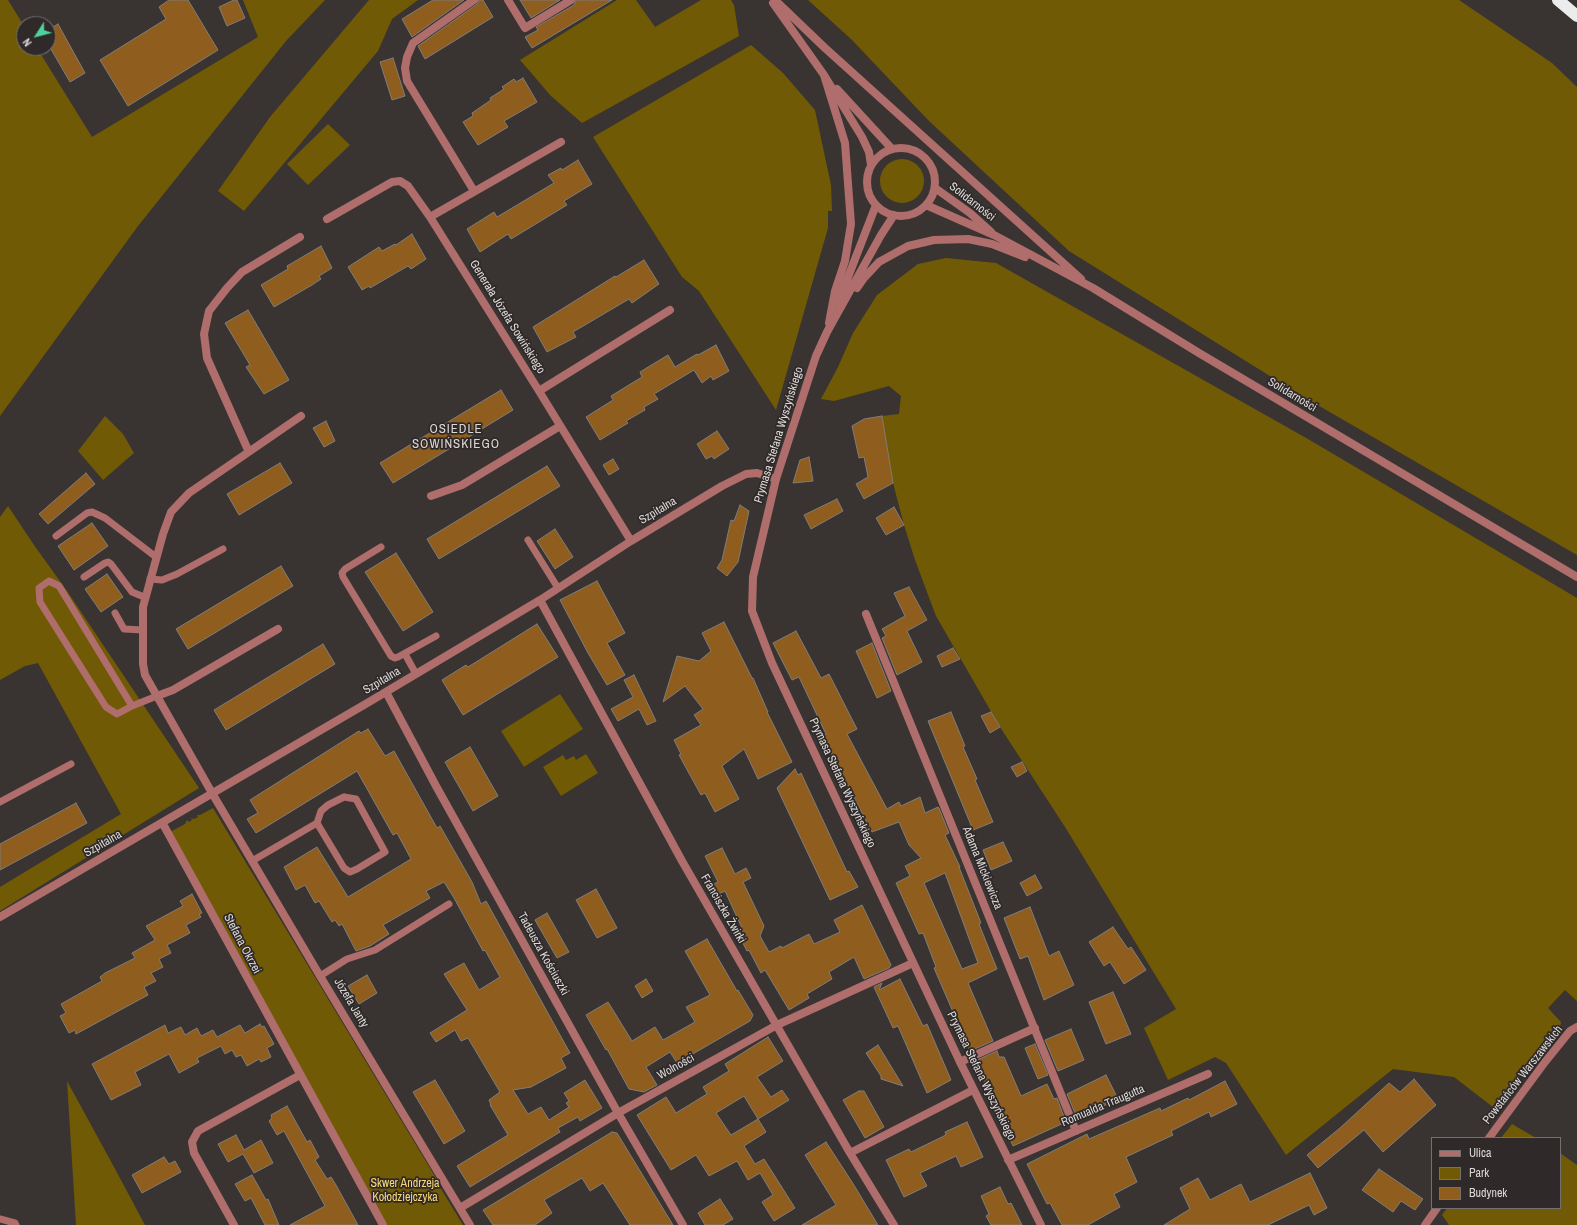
<!DOCTYPE html>
<meta charset="utf-8">
<style>
body{margin:0}
#map{position:relative;width:1577px;height:1225px;overflow:hidden;background:#393432;font-family:"Archivo Narrow",sans-serif}
canvas{display:block}
.legend{position:absolute;left:1431px;top:1137px;width:130px;height:72px;box-sizing:border-box;background:#2f2a29;border:1px solid #74706f;margin:0;padding:5px 7px;list-style:none;font-size:12px;color:#dcd9d8}
.legend li{display:flex;align-items:center;gap:8px;height:20px}
.legend b{width:20px;border:1px solid #74706f}
.north{position:absolute;left:16px;top:16px;width:40px;height:40px;box-sizing:border-box;background:#2f2a29;border:1px solid #74706f;border-radius:50%;rotate:234deg;font-size:11px;font-weight:700;line-height:16px;text-align:center;color:#dcd9d8}
.north::after{content:'';display:block;margin:auto;width:14px;height:18px;background:#4dd39a;clip-path:polygon(50% 0,100% 100%,50% 72%,0 100%)}
</style>
<div id="map">
<canvas width="1577" height="1225"></canvas>
<ul class="legend">
<li><b style="height:5px;background:#af6d6c"></b>Ulica</li>
<li><b style="height:11px;background:#715a05"></b>Park</li>
<li><b style="height:11px;background:#8f5d1d"></b>Budynek</li>
</ul>
<div class="north">N</div>
</div>
<script>
const ctx = document.querySelector('canvas').getContext('2d');
ctx.lineJoin = 'round';
function paint(path, color) {
  ctx.fillStyle = color;
  ctx.fill(path, 'evenodd');
}
function shape(rows) {
  const path = new Path2D();
  for (const r of rows) {
    if (r.length === 3) {
      path.moveTo(r[0] + r[2], r[1]);
      path.arc(r[0], r[1], r[2], 0, 2 * Math.PI);
      continue;
    }
    path.moveTo(r[0], r[1]);
    for (let i = 2; i < r.length; i += 2) path.lineTo(r[i], r[i + 1]);
  }
  return path;
}
function strokePath(path, color, width, dash) {
  ctx.strokeStyle = color;
  ctx.lineWidth = width;
  ctx.lineCap = dash ? 'butt' : 'round';
  ctx.setLineDash(dash || []);
  ctx.stroke(path);
}
function write(font, color, halo, rows, align = 'center') {
  ctx.font = font + ' "Archivo Narrow",sans-serif';
  ctx.lineWidth = 3.5;
  ctx.setLineDash([]);
  ctx.textBaseline = 'middle';
  ctx.strokeStyle = halo;
  ctx.fillStyle = color;
  for (const [text, x, y, turn = 0] of rows) {
    ctx.save();
    ctx.translate(x, y);
    ctx.rotate((+turn || 0) * Math.PI / 180);
    ctx.textAlign = isNaN(turn) ? turn : align;
    if (halo) ctx.strokeText(text, 0, 0);
    ctx.fillText(text, 0, 0);
    ctx.restore();
  }
}
const green = shape([
 [0,0,8,0,24,26,24,48,37,48,92,137,258,37,243,0,325,0,286,41,138,226,0,416],
 [369,0,418,0,392,19,378,51,244,211,218,191,270,117],
 [617,0,636,0,655,27,701,0,731,0,734,5,739,36,582,123,551,96,520,60],
 [808,0,1459,0,1552,63,1577,87,1577,555,1302,396,1069,251,929,121,851,39],
 [751,45,783,73,815,110,831,185,832,211,828,211,828,228,776,410,699,291,682,277,593,137],
 [328,124,350,145,308,185,287,164],
 [902,181,22],
 [946,258,996,263,1308,439,1577,598,1577,1001,1565,990,1548,1008,1561,1022,1560,1027,1552,1038,1525,1068,1498,1111,1454,1077,1393,1069,1286,1155,1226,1063,1215,1057,1168,1080,1144,1028,1176,1009,1065,827,1000,727,936,616,915,560,904,525,893,483,882,416,899,414,901,396,889,386,834,401,821,399,838,367,853,333,877,295,918,264],
 [105,416,123,434,134,453,103,480,78,451],
 [8,506,34,545,67,591,199,788,0,911,0,887,121,814,38,663,25,666,0,680,0,517],
 [560,694,583,729,524,767,501,731],
 [586,754,598,773,561,796,543,767,563,755,566,760,574,756,576,760],
 [213,808,439,1183,438,1184,463,1225,387,1225,170,832,185,824,187,820,189,822,192,820,191,818,194,819,198,817,197,815,200,815],
 [67,1081,114,1167,145,1225,76,1225],
 [1512,1124,1536,1138,1501,1138],
 [1560,1153,1577,1165,1577,1225,1449,1225,1442,1215,1447,1208,1560,1208]
]);
const building = shape([
 [169,0,188,0,218,50,128,106,100,60,166,19,159,7,169,0],
 [234,0,237,0,245,18,227,26,219,7,234,0],
 [433,0,464,0,412,37,402,19,433,0],
 [479,0,483,0,493,17,425,59,418,46,477,4,479,0],
 [520,0,560,0,531,18,520,0],
 [576,0,612,0,532,48,525,37,538,30,536,27,574,5,576,0],
 [58,24,85,73,70,82,48,44,48,30,58,24],
 [393,58,405,96,392,100,380,62,393,58],
 [523,78,537,102,504,121,508,127,478,145,463,122,473,116,472,113,491,100,490,98,504,89,502,87,514,79,516,82,523,78],
 [578,160,592,184,564,201,567,205,511,239,508,234,480,252,467,229,494,212,497,217,554,183,548,175,561,168,562,170,578,160],
 [412,234,426,259,411,269,408,266,370,288,369,286,362,290,348,267,379,247,382,251,395,244,396,245,412,234],
 [321,246,332,268,319,276,321,279,312,285,274,307,261,285,288,269,287,266,321,246],
 [644,260,659,284,632,303,629,299,573,332,576,337,547,352,533,327,615,276,616,277,644,260],
 [248,310,289,380,264,394,246,367,250,365,225,323,248,310],
 [716,345,729,371,713,380,711,376,702,383,694,370,654,394,658,399,644,407,645,410,626,421,628,423,600,440,586,417,613,400,611,396,642,377,640,372,668,355,675,367,697,354,698,355,716,345],
 [501,390,513,410,393,483,380,463,501,390],
 [882,416,893,483,864,499,856,484,868,477,864,457,859,458,852,426,864,419,882,416],
 [326,421,335,441,324,447,313,428,326,421],
 [717,431,729,449,714,459,712,456,706,459,697,444,717,431],
 [809,457,813,481,793,483,800,460,809,457],
 [613,459,619,469,609,475,603,465,613,459],
 [280,463,292,483,239,515,227,494,280,463],
 [547,466,560,486,439,559,427,539,547,466],
 [86,473,95,484,48,524,39,514,86,473],
 [837,499,843,511,811,529,804,515,837,499],
 [740,505,749,511,738,562,727,576,717,568,722,560,731,520,734,521,740,505],
 [894,507,904,525,886,535,876,518,894,507],
 [92,523,108,546,74,570,58,546,92,523],
 [555,529,573,557,555,569,537,541,555,529],
 [396,553,433,612,403,631,365,572,396,553],
 [281,566,293,586,188,649,176,629,281,566],
 [107,574,123,597,101,612,85,589,107,574],
 [597,581,625,633,607,643,625,675,607,685,588,653,560,600,597,581],
 [909,587,927,620,907,631,922,662,897,675,882,638,886,636,882,629,905,616,894,593,909,587],
 [724,622,752,678,753,678,768,712,767,712,792,762,758,779,744,749,722,766,739,799,715,812,705,793,701,795,679,755,681,754,674,740,701,725,694,715,703,709,685,686,663,702,677,656,699,661,711,651,702,633,724,622],
 [537,624,558,657,463,715,442,680,466,665,468,667,537,624],
 [796,631,821,678,829,674,857,729,847,734,887,809,899,802,901,806,920,797,925,813,938,807,939,808,949,833,945,835,960,867,959,867,981,923,979,924,997,969,968,983,993,1041,970,1051,934,968,936,967,923,933,919,934,896,883,910,876,905,866,921,858,909,845,899,822,872,832,826,744,828,743,824,735,826,734,799,677,792,680,773,643,796,631],
 [945,873,978,963,962,969,924,883,945,873],
 [872,643,891,691,877,698,856,651,872,643],
 [323,644,335,664,226,730,214,710,323,644],
 [953,648,960,659,942,667,937,656,953,648],
 [634,675,656,721,647,725,639,709,618,721,611,709,633,697,624,680,634,675],
 [951,712,965,746,963,747,977,779,975,780,993,822,973,830,928,721,951,712],
 [991,712,1000,727,990,733,981,716,991,712],
 [368,729,385,756,394,751,437,828,440,826,472,882,481,904,486,901,570,1053,561,1058,566,1068,531,1087,513,1090,528,1114,541,1107,549,1120,569,1107,566,1103,569,1101,564,1093,585,1080,602,1108,580,1121,578,1117,558,1128,560,1132,470,1187,457,1166,508,1135,490,1105,491,1105,489,1100,500,1092,468,1038,461,1041,455,1030,436,1042,430,1033,467,1010,444,974,464,963,479,990,500,977,485,950,483,951,454,898,444,882,426,891,430,898,383,925,389,934,370,946,356,951,342,924,339,926,335,920,332,922,319,901,315,903,305,885,296,890,284,867,317,847,348,897,411,859,397,833,393,835,357,771,256,833,247,819,258,813,250,800,359,731,361,733,368,729],
 [470,747,498,796,473,811,445,762,470,747],
 [1022,762,1027,771,1017,777,1011,767,1022,762],
 [795,769,798,775,801,773,847,872,849,871,858,887,830,900,777,788,795,769],
 [76,803,87,823,0,870,0,844,76,803],
 [1003,842,1012,861,991,870,983,850,1003,842],
 [722,848,735,874,746,868,751,878,743,882,764,926,760,936,769,952,781,946,782,948,809,934,814,944,840,932,834,920,862,905,891,965,889,968,864,979,854,957,829,972,832,979,807,994,809,998,789,1010,765,970,761,973,749,950,747,951,736,930,742,928,725,891,717,895,712,885,718,882,705,856,722,848],
 [1035,875,1042,888,1027,896,1020,883,1035,875],
 [596,889,617,928,597,938,576,900,596,889],
 [192,894,202,913,199,914,201,917,186,925,190,933,167,945,171,953,159,959,163,967,151,973,156,981,144,987,148,995,76,1034,75,1030,69,1033,60,1016,66,1013,61,1004,102,981,100,977,105,973,135,958,132,953,155,940,146,926,183,906,180,901,192,894],
 [1030,907,1049,956,1059,951,1074,985,1044,1000,1028,956,1020,959,1004,918,1030,907],
 [547,913,569,952,557,958,535,920,547,913],
 [1113,927,1128,949,1131,947,1146,970,1124,984,1110,962,1104,966,1089,942,1113,927],
 [707,939,737,991,738,990,753,1015,750,1021,677,1063,670,1052,646,1067,657,1085,644,1092,629,1089,607,1049,606,1050,586,1015,608,1002,632,1041,655,1027,663,1040,695,1022,686,1007,710,995,685,951,707,939],
 [367,975,377,993,359,1004,348,986,367,975],
 [646,979,653,991,642,998,635,986,646,979],
 [900,979,923,1026,927,1024,951,1080,927,1093,898,1026,893,1028,874,987,882,983,879,990,900,979],
 [1113,992,1131,1034,1106,1044,1089,1002,1113,992],
 [260,1024,262,1027,264,1026,274,1044,267,1048,271,1057,261,1062,259,1059,247,1066,241,1055,236,1057,232,1050,225,1054,221,1046,197,1058,199,1062,179,1073,169,1054,135,1072,141,1085,111,1100,92,1064,165,1025,168,1033,181,1027,185,1035,197,1028,201,1036,213,1030,217,1037,240,1025,245,1033,260,1024],
 [1071,1029,1084,1060,1058,1071,1045,1040,1071,1029],
 [768,1037,783,1061,757,1077,771,1097,782,1090,789,1100,758,1119,766,1132,744,1146,755,1164,764,1159,795,1208,774,1221,762,1202,773,1195,760,1173,748,1180,737,1161,709,1176,696,1155,671,1170,637,1115,666,1097,676,1113,707,1094,703,1087,729,1071,725,1064,768,1037],
 [744,1096,758,1119,731,1135,716,1113,744,1096],
 [1035,1044,1048,1075,1038,1079,1025,1048,1035,1044],
 [878,1045,903,1086,881,1079,881,1076,866,1053,878,1045],
 [997,1051,999,1057,1004,1057,1021,1096,1047,1084,1054,1099,1057,1098,1066,1122,1013,1146,975,1061,997,1051],
 [1106,1075,1118,1099,1077,1118,1067,1094,1106,1075],
 [1414,1079,1436,1105,1383,1152,1364,1130,1318,1168,1307,1155,1340,1128,1389,1083,1400,1092,1414,1079],
 [435,1080,465,1131,444,1144,413,1092,435,1080],
 [1225,1081,1237,1104,1211,1117,1209,1112,1171,1131,1173,1135,1126,1157,1137,1182,1114,1194,1120,1207,1088,1225,1062,1225,1050,1203,1047,1204,1027,1164,1087,1134,1089,1139,1160,1108,1161,1111,1188,1098,1189,1100,1225,1081],
 [859,1091,864,1091,884,1127,865,1138,843,1100,859,1091],
 [287,1106,307,1142,310,1140,319,1157,315,1160,327,1179,331,1177,336,1185,358,1225,290,1225,325,1206,284,1131,277,1135,269,1121,272,1118,271,1115,287,1106],
 [967,1122,983,1157,961,1167,956,1156,920,1173,927,1186,904,1197,886,1160,909,1149,911,1152,946,1135,945,1132,967,1122],
 [612,1132,617,1133,673,1225,630,1225,603,1183,590,1191,582,1178,544,1200,552,1213,535,1225,493,1225,483,1210,612,1132],
 [236,1135,244,1150,261,1140,273,1163,254,1173,243,1154,228,1162,218,1144,236,1135],
 [826,1142,852,1182,878,1225,802,1225,836,1205,805,1155,826,1142],
 [164,1157,169,1164,175,1161,181,1172,142,1193,132,1175,164,1157],
 [1379,1169,1423,1199,1415,1210,1401,1201,1393,1212,1362,1190,1379,1169],
 [1310,1173,1327,1208,1314,1215,1309,1205,1268,1225,1164,1225,1190,1209,1180,1188,1198,1178,1210,1200,1241,1184,1250,1202,1310,1173],
 [252,1175,266,1200,268,1199,279,1225,265,1225,251,1198,245,1201,235,1184,252,1175],
 [1000,1187,1008,1204,1011,1203,1022,1225,991,1225,986,1216,989,1214,981,1196,1000,1187],
 [720,1199,733,1219,723,1225,705,1225,698,1213,720,1199]
]);
const service = shape([
 [56,536,87,513,92,512,105,518,156,557],
 [528,540,558,588],
 [381,547,345,569,342,573,343,577,391,656,395,658,398,657,436,636],
 [84,577,105,563,108,562,111,564,132,592,144,597],
 [150,579,162,580,177,574,223,549],
 [115,613,124,629,143,630],
 [405,654,416,674],
 [132,706,59,586,49,581,39,588,40,602,106,707,117,714,132,706,157,696],
 [344,797,356,799,385,852,357,869,350,872,344,868,317,823,321,811,328,805,344,797],
 [0,802,71,764],
 [252,861,317,823],
 [320,976,347,959,375,950,449,904],
 [0,1219,15,1223,16,1225]
]);
const minor = shape([
 [508,0,525,28,571,0],
 [474,191,407,81,405,68,407,57,413,43,474,0],
 [430,217,561,142],
 [327,219,392,182,400,181,408,186,430,217,539,391,631,541],
 [539,391,670,310],
 [301,416,189,493,171,512,163,534,143,607,143,664,145,675,212,793,320,976,470,1225],
 [248,450,207,358,204,334,209,311,227,288,242,272,300,237],
 [431,496,462,485,560,426],
 [540,600,682,861,850,1153,894,1225],
 [866,614,1076,1131],
 [386,692,436,786,618,1113,683,1225],
 [157,696,173,690,278,629],
 [163,824,383,1225],
 [0,917,369,702,540,600,631,541,722,486,746,474,757,473,776,479],
 [960,1062,1035,1028],
 [1489,1138,1545,1062,1570,1031,1577,1027],
 [850,1153,973,1090],
 [1008,1160,1208,1074],
 [460,1208,618,1113,777,1025,913,963],
 [234,1225,194,1153,192,1142,198,1131,300,1075],
 [1425,1225,1437,1208]
]);
const tertiary = shape([
 [775,0,825,48,1081,279],
 [773,3,824,75,862,137,869,152,871,165],
 [824,75,845,143,851,224,845,261,835,291,829,323],
 [837,89,892,149],
 [901,182,34],
 [935,188,970,213,991,232],
 [926,205,994,235,1093,288,1199,353,1577,577],
 [894,215,881,235,827,332,816,356,776,479,753,577,752,611,772,663,960,1062,1041,1225],
 [857,288,864,278,879,262,908,246,934,240,968,239,992,244,1025,257],
 [838,303,876,205]
]);
const motorway = shape([
 [1558,0,1577,16]
]);
const streetNames = [
 ["Solidarności",972,202,38],
 ["Generała Józefa Sowińskiego",507,317,58],
 ["Solidarności",1292,395,31],
 ["Prymasa Stefana Wyszyńskiego",779,435,-73],
 ["Szpitalna",658,511,-31],
 ["Szpitalna",382,681,-31],
 ["Prymasa Stefana Wyszyńskiego",842,783,65],
 ["Szpitalna",103,844,-30],
 ["Adama Mickiewicza",982,868,68],
 ["Franciszka Żwirki",723,909,60],
 ["Stefana Okrzei",242,944,62],
 ["Tadeusza Kościuszki",543,954,61],
 ["Józefa Janty",351,1003,59],
 ["Wolności",676,1067,-29],
 ["Powstańców Warszawskich",1523,1075,-52],
 ["Prymasa Stefana Wyszyńskiego",981,1076,64],
 ["Romualda Traugutta",1103,1106,-23]
];
const parkNames = [
 ["Skwer Andrzeja",405,1184],
 ["Kołodziejczyka",405,1198]
];
const neighbourhoodNames = [
 ["OSIEDLE",456,430],
 ["SOWIŃSKIEGO",456,445]
];
paint(green, '#715a05');
paint(building, '#8f5d1d');
strokePath(building, '#817d79', 1);
strokePath(service, '#af6d6c', 7);
strokePath(minor, '#af6d6c', 8);
strokePath(tertiary, '#af6d6c', 8);
strokePath(motorway, '#ececec', 12);
write('12px', '#dcd9d8', '#2f2a29', streetNames);
write('12px', '#f9d874', '#2f2a29', parkNames);
ctx.letterSpacing = '1px';
write('13px', '#ded8d5', '#2f2a29', neighbourhoodNames);
ctx.letterSpacing = '0px';
</script>
